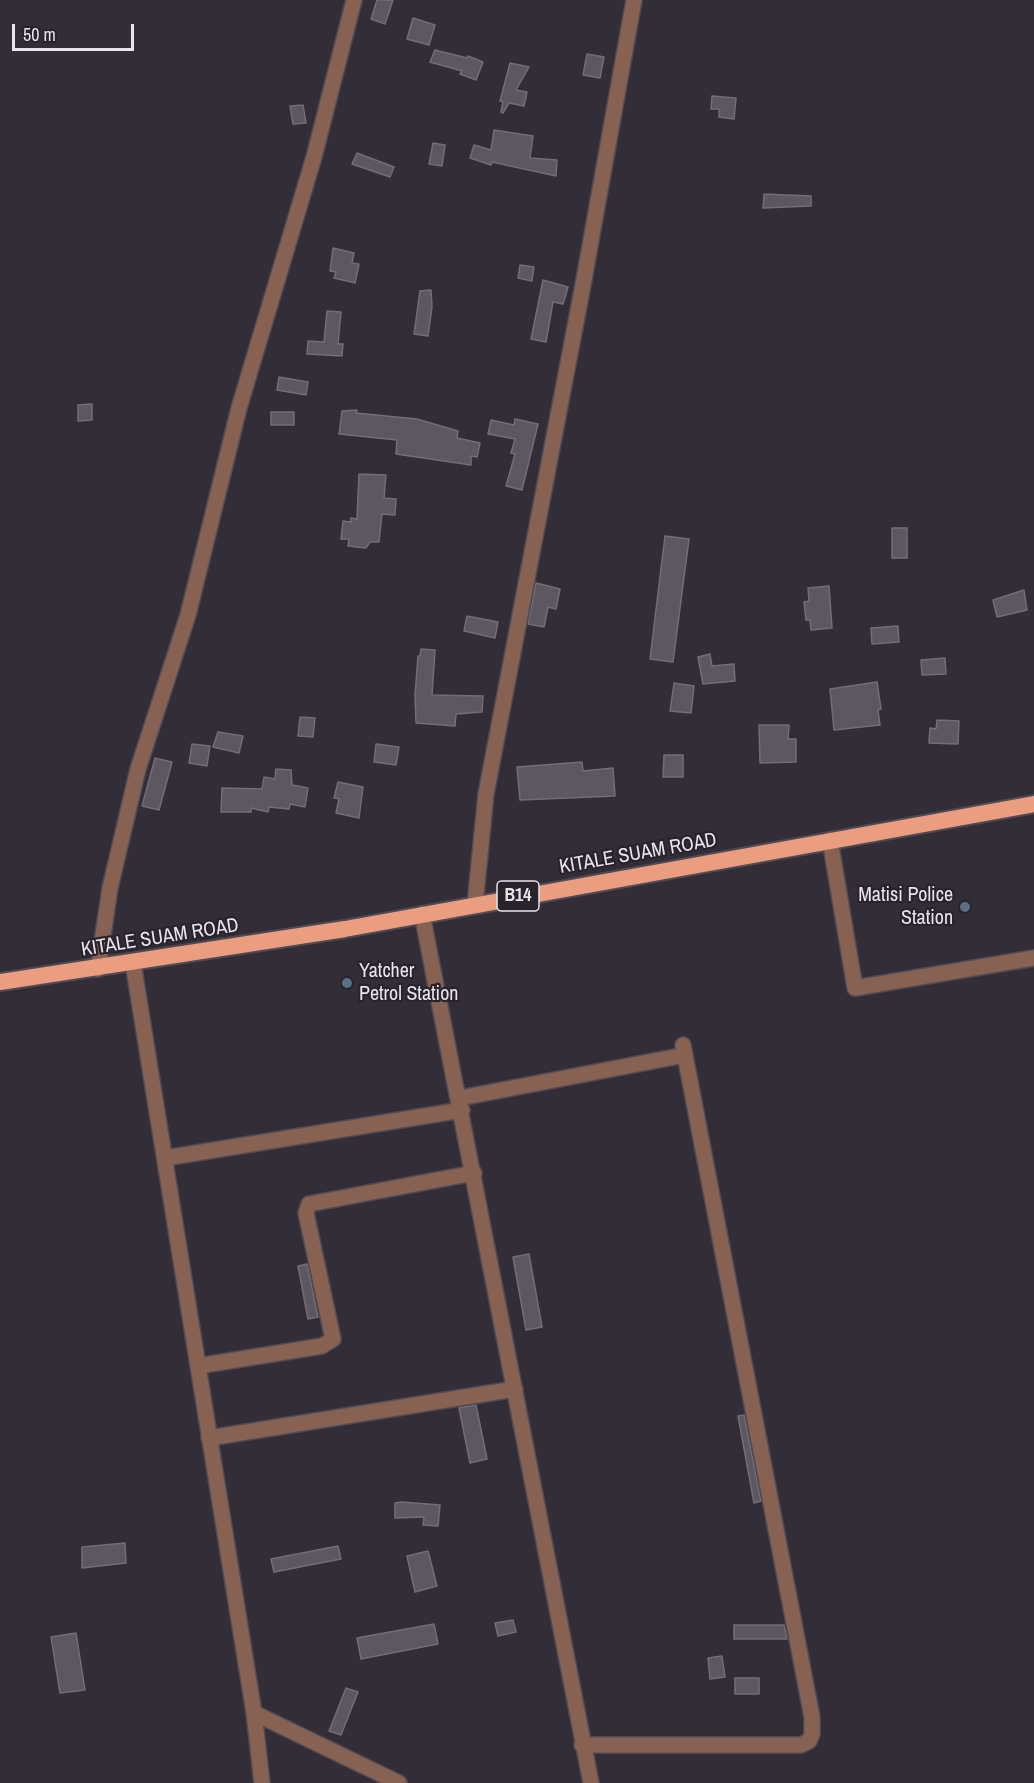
<!DOCTYPE html>
<style>
body{margin:0}
#map{position:relative;width:1034px;height:1783px;overflow:hidden;background:#332d37;font-family:"Archivo Narrow",sans-serif}
canvas{display:block}
.scale{position:absolute;left:12px;top:24px;width:122px;height:27px;box-sizing:border-box;border:3px solid #e8e4eb;border-top:0;padding-left:8px;font-size:18px;line-height:21px;white-space:nowrap;color:#e8e4eb;-webkit-text-stroke:4px #29232c;paint-order:stroke}
</style>
<div id="map">
<canvas width="1034" height="1783"></canvas>
<div class="scale">50 m</div>
</div>
<script>
const ctx = document.querySelector('canvas').getContext('2d');
ctx.lineJoin = 'round';
function paint(path, color) {
  ctx.fillStyle = color;
  ctx.fill(path, 'evenodd');
}
function shape(rows) {
  const path = new Path2D();
  for (const r of rows) {
    path.moveTo(r[0], r[1]);
    for (let i = 2; i < r.length; i += 2) path.lineTo(r[i], r[i + 1]);
  }
  return path;
}
function strokePath(path, color, width, dash) {
  ctx.strokeStyle = color;
  ctx.lineWidth = width;
  ctx.lineCap = dash ? 'butt' : 'round';
  ctx.setLineDash(dash || []);
  ctx.stroke(path);
}
function write(font, color, halo, rows, align = 'center') {
  ctx.font = font + ' "Archivo Narrow",sans-serif';
  ctx.lineWidth = 4.5;
  ctx.setLineDash([]);
  ctx.textBaseline = 'middle';
  ctx.strokeStyle = halo;
  ctx.fillStyle = color;
  for (const [text, x, y, turn = 0] of rows) {
    ctx.save();
    ctx.translate(x, y);
    ctx.rotate((+turn || 0) * Math.PI / 180);
    ctx.textAlign = isNaN(turn) ? turn : align;
    if (halo) ctx.strokeText(text, 0, 0);
    ctx.fillText(text, 0, 0);
    ctx.restore();
  }
}
const building = shape([
 [377,0,393,0,385,24,371,19,377,0],
 [413,18,435,25,429,45,407,39,413,18],
 [435,50,467,58,468,56,483,62,476,80,460,74,462,71,430,62,435,50],
 [587,54,604,57,600,78,583,75,587,54],
 [510,63,529,67,516,90,527,92,524,106,509,103,503,113,501,112,503,102,500,101,510,63],
 [712,96,736,98,734,119,719,117,719,109,711,109,712,96],
 [303,105,306,123,293,124,290,106,303,105],
 [494,130,533,136,530,158,557,160,556,176,492,162,491,165,470,158,474,145,491,150,494,130],
 [433,143,445,145,442,166,429,164,433,143],
 [357,153,394,167,390,177,352,164,357,153],
 [764,194,811,196,811,206,763,208,764,194],
 [333,248,354,253,352,263,359,264,355,283,334,278,336,272,330,271,333,248],
 [520,265,534,267,532,281,518,278,520,265],
 [543,280,568,287,563,304,553,302,546,342,531,339,543,280],
 [431,290,432,307,428,336,414,334,420,291,431,290],
 [327,311,341,312,338,344,343,344,342,356,307,354,308,341,324,342,327,311],
 [279,377,308,382,306,395,277,390,279,377],
 [92,404,92,420,78,421,78,405,92,404],
 [357,410,356,413,417,419,458,431,457,438,480,443,477,457,471,456,471,465,396,454,397,440,339,434,342,411,357,410],
 [271,412,294,412,294,425,271,425,271,412],
 [515,419,538,424,522,490,506,486,515,454,511,453,515,439,488,434,491,420,514,425,515,419],
 [359,474,386,475,384,498,396,499,395,515,382,514,379,542,370,542,366,548,348,546,349,539,341,539,343,521,351,522,351,518,357,519,359,474],
 [892,528,907,528,907,558,892,558,892,528],
 [665,536,689,539,673,662,650,659,665,536],
 [536,583,560,589,556,609,548,607,544,627,528,624,536,583],
 [829,586,832,628,811,630,810,620,806,620,804,602,809,601,808,588,829,586],
 [1024,590,1027,610,997,617,993,600,1024,590],
 [467,616,498,622,495,638,464,631,467,616],
 [898,626,899,642,872,644,871,628,898,626],
 [421,649,435,650,432,695,483,696,482,712,456,714,455,726,416,723,415,695,418,656,420,656,421,649],
 [710,654,712,666,734,664,735,681,703,684,698,657,710,654],
 [945,658,946,674,922,675,921,660,945,658],
 [877,682,881,709,878,710,880,725,834,730,830,689,877,682],
 [674,683,694,686,691,713,670,711,674,683],
 [300,717,315,718,313,737,298,736,300,717],
 [937,720,959,721,958,744,929,743,930,728,936,729,937,720],
 [759,725,789,725,788,739,796,739,796,762,760,763,759,725],
 [218,732,243,736,239,753,213,747,218,732],
 [192,744,210,746,207,766,189,763,192,744],
 [376,744,399,747,396,765,374,762,376,744],
 [664,755,683,755,683,777,663,777,664,755],
 [155,758,172,762,159,810,142,806,155,758],
 [582,762,583,771,613,768,615,796,520,800,517,767,582,762],
 [276,769,291,770,292,785,308,788,305,807,290,804,289,809,269,807,268,812,251,808,251,812,221,812,222,788,262,789,264,777,275,779,276,769],
 [338,782,363,787,359,818,336,813,339,799,334,798,338,782],
 [529,1254,542,1327,526,1330,513,1257,529,1254],
 [307,1264,318,1317,308,1319,298,1266,307,1264],
 [476,1405,487,1459,470,1463,459,1408,476,1405],
 [744,1415,761,1501,754,1503,738,1416,744,1415],
 [402,1502,440,1505,438,1526,423,1525,424,1517,395,1518,395,1503,402,1502],
 [125,1543,126,1563,82,1568,82,1547,125,1543],
 [338,1546,341,1559,274,1572,271,1559,338,1546],
 [428,1551,437,1586,415,1592,407,1556,428,1551],
 [513,1620,516,1632,498,1636,495,1623,513,1620],
 [434,1624,438,1644,361,1659,357,1638,434,1624],
 [734,1625,784,1625,787,1639,734,1639,734,1625],
 [76,1633,85,1690,60,1693,51,1637,76,1633],
 [722,1656,725,1677,710,1679,708,1658,722,1656],
 [735,1678,759,1678,759,1694,735,1694,735,1678],
 [346,1688,358,1692,341,1735,329,1731,346,1688]
]);
const minor = shape([
 [830,840,855,988,1034,958],
 [475,904,486,794,583,285,634,0],
 [422,914,591,1783],
 [133,963,254,1713,262,1783],
 [98,969,110,888,138,769,188,615,239,408,314,157,354,0],
 [460,1098,685,1055],
 [165,1158,462,1110],
 [198,1366,322,1346,333,1339,306,1213,309,1204,474,1173],
 [209,1438,515,1389],
 [254,1713,399,1783],
 [582,1745,801,1745,809,1741,812,1734,812,1717,683,1045]
]);
const trunk = shape([
 [0,982,345,929,1034,804]
]);
const markers = [
 [965,907,6,"#5c6f8a"],
 [347,983,6,"#5c6f8a"]
];
const shields = [
 [518,896,42]
];
const shieldNames = [
 ["B14",518,896]
];
const streetNames = [
 ["KITALE SUAM ROAD",638,854,-10],
 ["KITALE SUAM ROAD",160,938,-9]
];
const poiNames = [
 ["Matisi Police",953,896],
 ["Station",953,919],
 ["Yatcher",359,972,"left"],
 ["Petrol Station",359,995,"left"]
];
paint(building, '#5d5762');
strokePath(building, '#746d79', 1.5);
strokePath(minor, '#504a54', 18);
strokePath(trunk, '#504a54', 20);
strokePath(minor, '#876252', 15);
strokePath(trunk, '#ea9e7f', 16);
for (const [x, y, r, color] of markers) {
  const dot = new Path2D();
  dot.arc(x, y, r, 0, 2 * Math.PI);
  ctx.fillStyle = color;
  ctx.fill(dot);
  strokePath(dot, '#29232c', 2);
}
for (const [x, y, w] of shields) {
  const box = new Path2D();
  box.roundRect(x - w / 2, y - 15, w, 30, 4.5);
  ctx.fillStyle = '#29232c';
  ctx.fill(box);
  strokePath(box, '#e8e4eb', 1.5);
}
write('bold 18px', '#e8e4eb', null, shieldNames);
write('20px', '#e8e4eb', '#29232c', streetNames);
write('20px', '#e8e4eb', '#29232c', poiNames, 'right');
</script>
